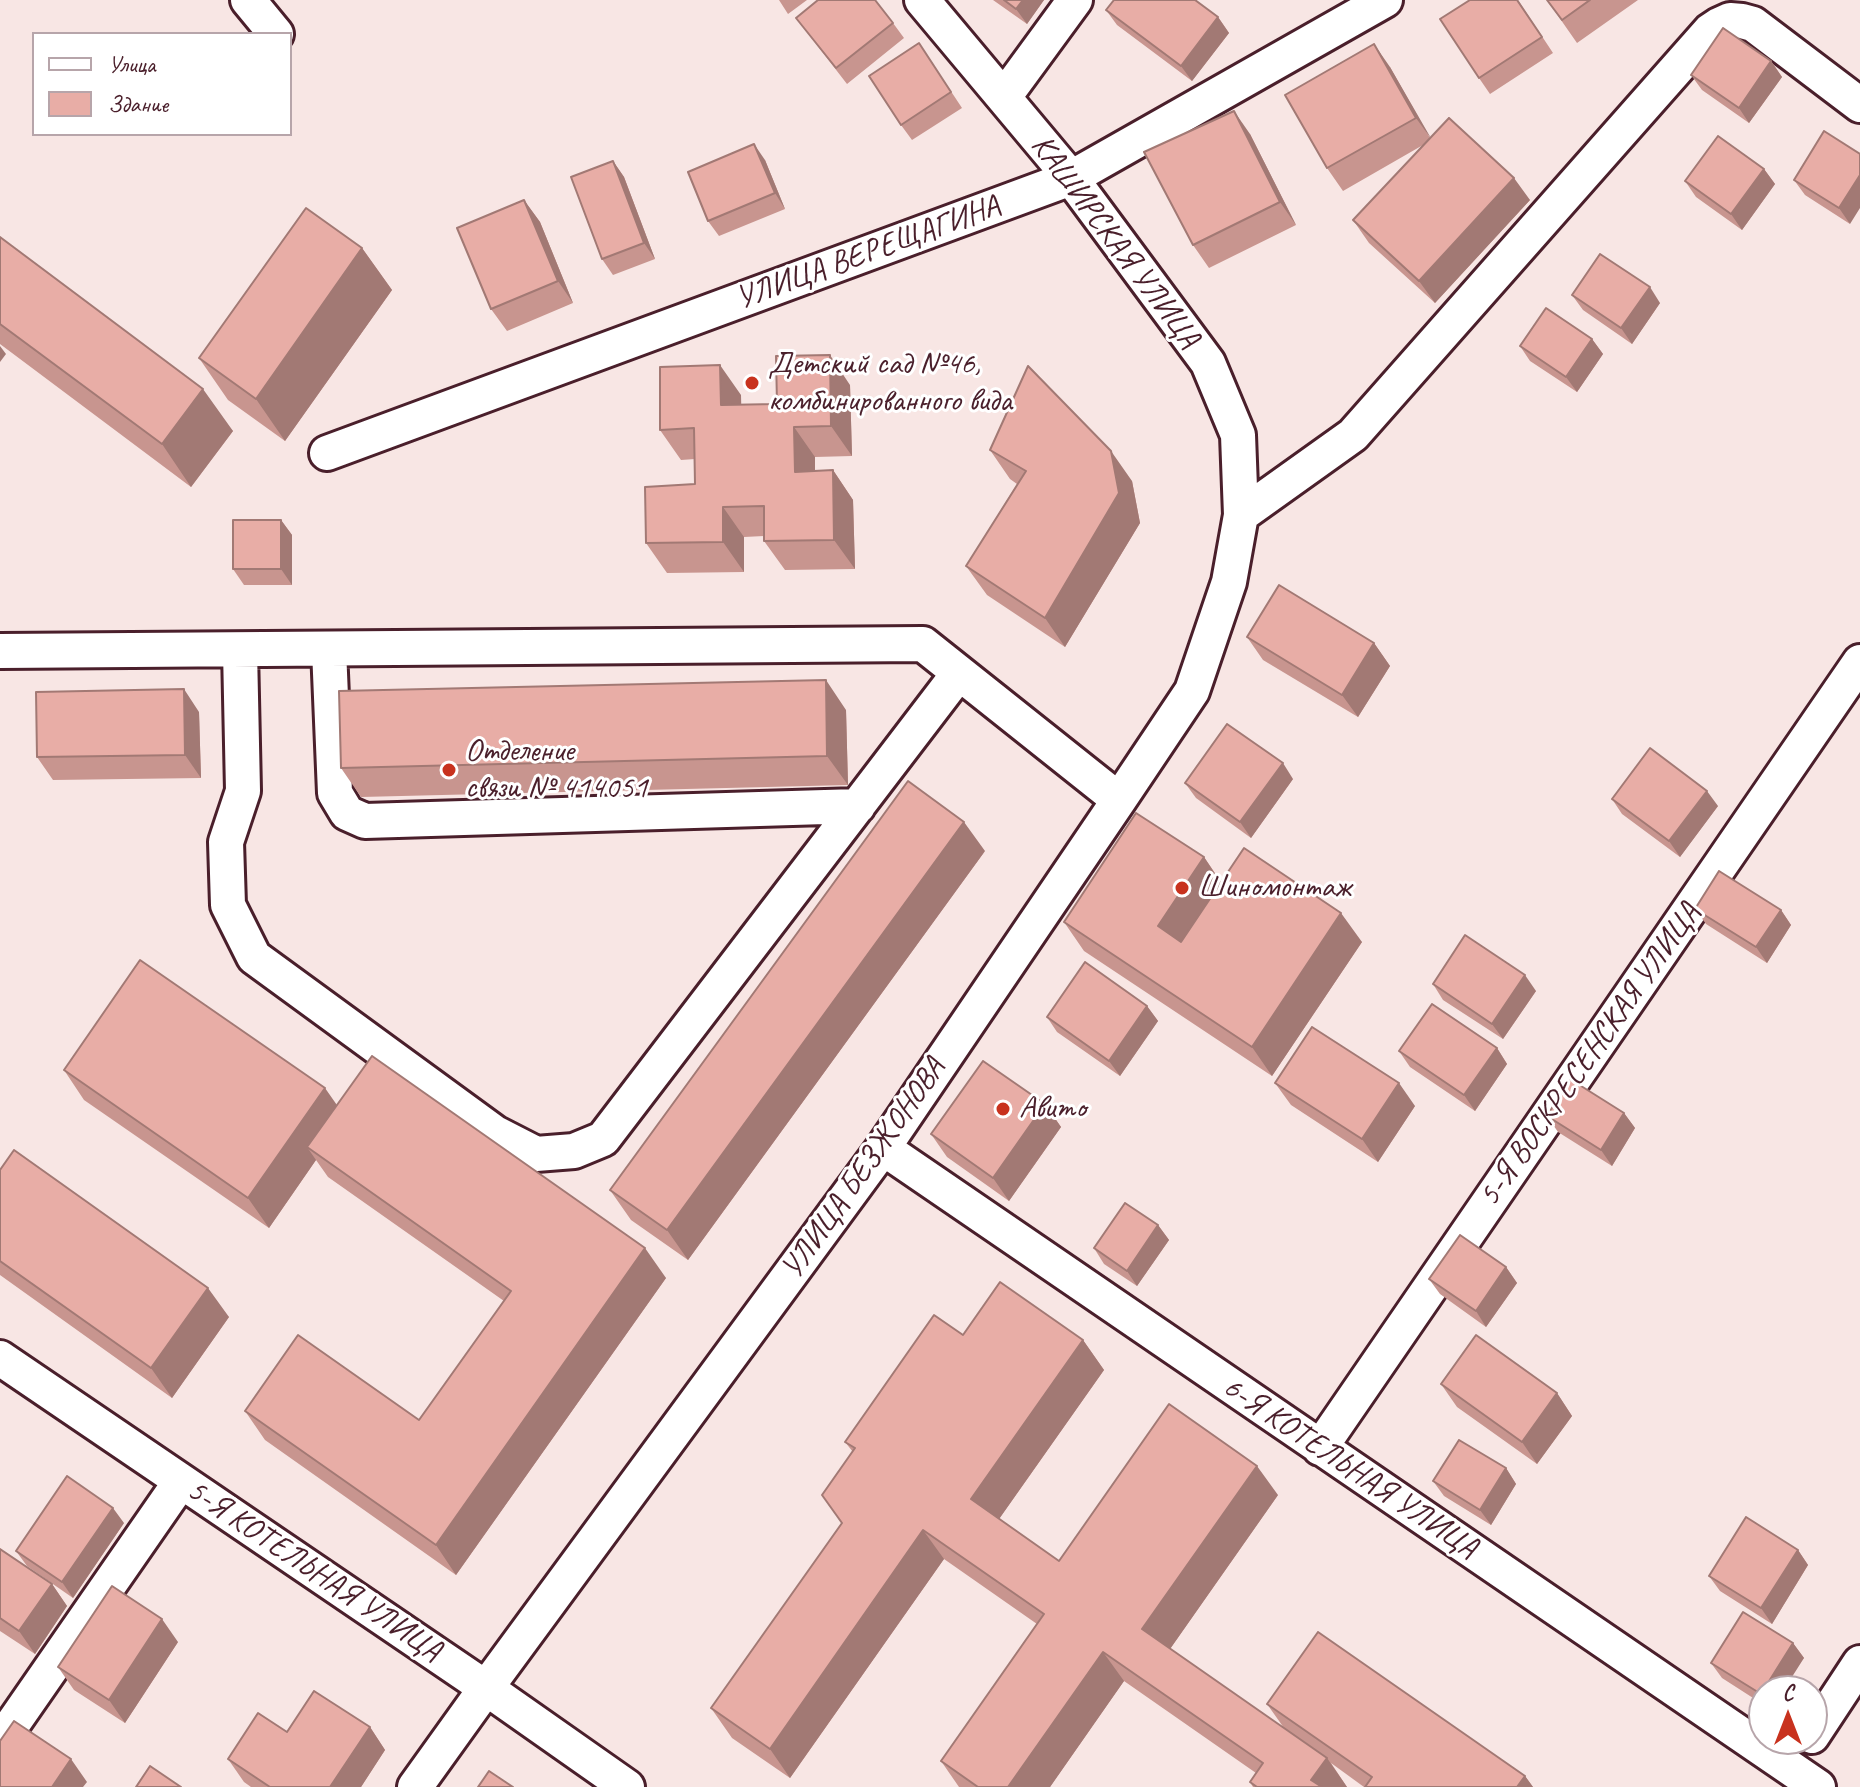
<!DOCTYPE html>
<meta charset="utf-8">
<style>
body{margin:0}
#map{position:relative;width:1860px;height:1787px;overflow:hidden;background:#f8e6e4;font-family:Caveat,sans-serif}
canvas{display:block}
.legend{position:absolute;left:32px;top:32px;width:260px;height:104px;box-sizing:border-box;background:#fff;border:2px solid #b7a5aa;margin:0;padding:10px 14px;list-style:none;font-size:24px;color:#4a1f2b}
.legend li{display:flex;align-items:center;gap:16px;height:40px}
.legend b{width:40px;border:2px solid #b7a5aa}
.north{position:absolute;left:1748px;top:1675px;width:80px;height:80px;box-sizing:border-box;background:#fff;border:2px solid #b7a5aa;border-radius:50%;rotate:0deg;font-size:22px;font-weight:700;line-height:32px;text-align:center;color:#4a1f2b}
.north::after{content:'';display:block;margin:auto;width:28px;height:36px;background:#c8321e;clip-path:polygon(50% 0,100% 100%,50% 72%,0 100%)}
</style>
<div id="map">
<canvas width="1860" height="1787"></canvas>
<ul class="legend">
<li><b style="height:10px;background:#fff"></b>Улица</li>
<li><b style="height:22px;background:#e8ada6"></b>Здание</li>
</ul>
<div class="north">С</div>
</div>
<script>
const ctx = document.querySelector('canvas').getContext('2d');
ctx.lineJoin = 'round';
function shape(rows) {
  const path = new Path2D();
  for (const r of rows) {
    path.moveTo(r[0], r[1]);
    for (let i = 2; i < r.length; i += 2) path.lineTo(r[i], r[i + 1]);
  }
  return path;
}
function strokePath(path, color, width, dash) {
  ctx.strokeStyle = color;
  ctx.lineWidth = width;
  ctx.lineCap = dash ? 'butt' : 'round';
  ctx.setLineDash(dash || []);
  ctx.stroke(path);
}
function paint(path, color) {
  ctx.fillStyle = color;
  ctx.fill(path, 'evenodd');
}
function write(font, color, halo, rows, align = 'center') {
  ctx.font = font + ' Caveat,sans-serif';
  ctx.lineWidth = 6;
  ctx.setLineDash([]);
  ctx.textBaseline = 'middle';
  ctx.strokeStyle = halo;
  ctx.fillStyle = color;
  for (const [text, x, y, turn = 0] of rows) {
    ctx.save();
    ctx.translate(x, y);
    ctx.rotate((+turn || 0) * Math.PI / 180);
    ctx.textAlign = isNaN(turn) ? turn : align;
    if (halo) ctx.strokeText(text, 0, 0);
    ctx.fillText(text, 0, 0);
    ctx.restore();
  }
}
const minor = shape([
 [248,0,276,34],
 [1004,97,1075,0],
 [327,453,1071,178,1385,0],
 [1241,515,1353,435,1710,31,1719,25,1730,20,1742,21,1753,24,1860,105],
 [329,649,335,793,347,813,365,821,858,806],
 [240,650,243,791,226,842,228,905,254,957,495,1133,536,1154,574,1151,603,1139,959,673],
 [0,651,923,644,1119,800],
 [883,1148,1818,1787],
 [0,1358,486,1688,627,1787],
 [1320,1448,1860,662],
 [1812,1736,1860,1663],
 [0,1742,181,1481],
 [415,1787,486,1688,883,1148,1119,800,1192,691,1229,582,1241,515,1238,435,1208,363,1071,178,922,0]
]);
const wall = shape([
 [779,0,807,0,788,14],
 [993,0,1044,0,1027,24],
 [1518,0,1553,53,1490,94,1479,78],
 [1547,0,1638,0,1577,43],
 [1106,10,1218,17,1229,33,1192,81,1117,25],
 [796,18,893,23,904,38,847,84],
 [919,43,962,108,912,140,901,125],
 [1771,61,1782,77,1749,123,1702,90,1691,75],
 [1390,67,1430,138,1530,200,1435,303,1369,243,1353,220,1423,145,1343,191,1327,168],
 [1824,131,1850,224,1805,195,1794,180],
 [1250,134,1296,225,1209,268,1193,245],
 [765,160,785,209,719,236,708,221],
 [613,161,624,177,655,259,613,275,602,259],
 [1764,169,1775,184,1742,230,1696,197,1685,181],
 [524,200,540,222,573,303,507,331,491,309],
 [0,237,233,431,191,487,0,344],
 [362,248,392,290,285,441,228,400,199,358],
 [1572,295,1660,303,1632,344,1583,310],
 [1592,339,1603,354,1577,392,1530,361,1520,346],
 [850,385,852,456,815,457,815,471,833,470,853,500,855,569,785,570,764,541,764,536,744,537,744,572,667,573,646,543,695,484,695,459,681,460,660,430,741,395,741,405,777,404],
 [990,450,1132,481,1140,523,1065,647,987,595,966,566,1017,484,1010,479],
 [281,520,292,535,292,585,244,585,233,569],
 [1247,637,1374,643,1390,666,1358,717,1263,660],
 [846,710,848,785,361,797,341,768],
 [199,712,201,778,53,780,37,757],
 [1293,779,1251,838,1196,798,1185,783],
 [1612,799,1718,806,1680,857,1622,814],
 [985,851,688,1260,631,1220,610,1190],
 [1204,857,1221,882,1362,942,1272,1076,1084,951,1064,922],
 [1695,909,1781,910,1791,925,1767,963,1706,924],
 [1433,984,1536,991,1503,1039,1443,1000],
 [1147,1006,1158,1021,1120,1076,1057,1032,1047,1017],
 [1497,1048,1507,1064,1475,1111,1410,1067,1399,1051],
 [64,1070,337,1105,666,1278,456,1575,265,1440,245,1411,419,1420,504,1301,328,1177,316,1160,269,1228,84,1100],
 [1275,1083,1415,1106,1378,1162,1291,1105],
 [1045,1104,1061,1127,1009,1201,947,1157,931,1134],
 [1624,1113,1635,1128,1612,1166,1558,1132,1547,1116],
 [0,1170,229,1317,172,1398,0,1275],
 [1158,1225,1169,1240,1137,1286,1104,1264,1094,1248],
 [1506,1267,1517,1283,1486,1327,1440,1294,1429,1279],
 [963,1335,1083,1340,1104,1370,999,1519,1059,1561,1278,1495,1170,1649,1284,1728,1267,1704,1525,1776,1533,1787,1364,1787,1331,1763,1347,1787,1253,1787,1250,1782,1256,1773,1124,1681,1050,1787,959,1787,941,1761,1037,1624,944,1559,790,1778,732,1738,711,1708,842,1523,853,1452,845,1442],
 [1441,1384,1557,1393,1572,1416,1537,1464,1457,1407],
 [1506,1468,1516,1484,1491,1525,1444,1496,1433,1481],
 [124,1523,73,1598,27,1566,16,1551],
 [0,1549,52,1584,67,1606,35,1654,0,1631],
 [1798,1550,1808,1565,1772,1624,1720,1591,1709,1576],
 [178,1642,125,1723,74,1690,58,1667],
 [1793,1643,1804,1658,1764,1691,1764,1705,1722,1678,1711,1663],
 [370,1727,385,1750,361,1787,251,1787,244,1782,228,1759,287,1732]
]);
const shadedWall = shape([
 [1023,0,1044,0,1027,24,1016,9],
 [1218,17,1229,33,1192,81,1181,66],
 [1374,44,1390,67,1432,140,1416,118],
 [1771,61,1782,77,1749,123,1739,108],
 [1234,111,1250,134,1296,225,1280,202],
 [754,144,765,160,785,209,775,193],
 [613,161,624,177,655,259,644,243],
 [1764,169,1775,184,1742,230,1731,214],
 [1860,175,1860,208,1850,224,1839,208],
 [1514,178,1530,200,1435,303,1419,281],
 [524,200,540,222,573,303,558,281],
 [362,248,392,290,285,441,256,399],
 [1650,287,1660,303,1632,344,1621,328],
 [1592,339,1603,354,1577,392,1566,377],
 [0,346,6,354,0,362],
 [830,355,850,385,852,456,831,426],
 [720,365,741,395,742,435,721,405],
 [203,389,233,431,191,487,162,444],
 [794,427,815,457,815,501,795,472],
 [1111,451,1132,481,1140,523,1065,647,1045,618],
 [833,470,853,500,855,569,834,540],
 [723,507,744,537,744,572,723,542],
 [281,520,292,535,292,585,281,569],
 [1374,643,1390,666,1358,717,1342,695],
 [826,680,846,710,848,785,827,756],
 [184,689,199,712,201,778,185,755],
 [1283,763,1293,779,1251,838,1240,822],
 [1707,791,1718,806,1680,857,1669,841],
 [964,822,985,851,688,1260,667,1230],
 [1204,857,1224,887,1178,955,1158,926],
 [1781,910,1791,925,1767,963,1756,947],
 [1341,913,1362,942,1272,1076,1252,1047],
 [1525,975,1536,991,1503,1039,1492,1024],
 [1147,1006,1158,1021,1120,1076,1109,1061],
 [1497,1048,1507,1064,1475,1111,1464,1095],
 [1399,1083,1415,1106,1378,1162,1362,1139],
 [325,1088,346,1118,307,1147,316,1160,269,1228,248,1198],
 [1045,1104,1061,1127,1009,1201,993,1178],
 [1624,1113,1635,1128,1612,1166,1601,1150],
 [1158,1225,1169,1240,1137,1286,1127,1271],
 [645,1248,666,1278,456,1575,436,1545],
 [1506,1267,1517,1283,1486,1327,1476,1311],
 [208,1288,229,1317,172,1398,151,1368],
 [1083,1340,1104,1370,992,1529,971,1499],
 [1557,1393,1572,1416,1537,1464,1522,1442],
 [1257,1466,1278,1495,1163,1659,1142,1629],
 [1506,1468,1516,1484,1491,1525,1480,1510],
 [113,1508,124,1523,73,1598,62,1582],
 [923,1530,944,1559,790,1778,770,1749],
 [1798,1550,1808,1565,1772,1624,1761,1608],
 [52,1584,67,1606,35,1654,19,1631],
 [162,1619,178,1642,125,1723,109,1700],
 [1793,1643,1804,1658,1783,1691,1764,1691,1764,1699,1761,1694],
 [1103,1652,1124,1681,1050,1787,1008,1787],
 [370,1727,385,1750,361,1787,330,1787],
 [1327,1758,1347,1787,1316,1787,1311,1780],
 [71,1759,87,1782,83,1787,52,1787],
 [1525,1776,1533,1787,1517,1787]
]);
const building = shape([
 [818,0,875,0,893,23,836,68,796,18,818,0],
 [1004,0,1023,0,1016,9,1004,0],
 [1114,0,1195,0,1218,17,1181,66,1106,10,1114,0],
 [1470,0,1517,0,1542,37,1479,78,1440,19,1470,0],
 [1547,0,1590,0,1562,20,1547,0],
 [1723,28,1771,61,1739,108,1691,75,1723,28],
 [919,43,951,92,901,125,869,76,919,43],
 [1374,44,1416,118,1327,168,1285,95,1374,44],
 [1234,111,1280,202,1193,245,1144,152,1234,111],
 [1449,118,1514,178,1419,281,1353,220,1449,118],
 [1824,131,1860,154,1860,175,1839,208,1794,180,1824,131],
 [1718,136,1764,169,1731,214,1685,181,1718,136],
 [754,144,775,193,708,221,688,172,754,144],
 [613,161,644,243,602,259,571,177,613,161],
 [524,200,558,281,491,309,457,228,524,200],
 [306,208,362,248,256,399,199,358,306,208],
 [0,237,203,389,162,444,0,324,0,237],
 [1600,254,1650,287,1621,328,1572,295,1600,254],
 [1546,308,1592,339,1566,377,1520,346,1546,308],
 [830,355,831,426,794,427,795,472,833,470,834,540,764,541,764,506,723,507,723,542,646,543,645,487,695,484,694,428,660,430,660,367,720,365,721,405,777,404,776,356,830,355],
 [1028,366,1111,451,1119,493,1045,618,966,566,1026,471,990,450,1028,366],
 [233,520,281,520,281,569,233,569,233,520],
 [1279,585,1374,643,1342,695,1247,637,1279,585],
 [826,680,827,756,341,768,339,691,826,680],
 [184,689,185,755,37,757,36,692,184,689],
 [1227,724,1283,763,1240,822,1185,783,1227,724],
 [1650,748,1707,791,1669,841,1612,799,1650,748],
 [908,781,964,822,667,1230,610,1190,908,781],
 [1136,813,1204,857,1158,926,1181,942,1244,848,1341,913,1252,1047,1064,922,1136,813],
 [1719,871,1781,910,1756,947,1695,909,1719,871],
 [1465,935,1525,975,1492,1024,1433,984,1465,935],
 [140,960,325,1088,248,1198,64,1070,140,960],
 [1085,962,1147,1006,1109,1061,1047,1017,1085,962],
 [1432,1004,1497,1048,1464,1095,1399,1051,1432,1004],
 [1312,1027,1399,1083,1362,1139,1275,1083,1312,1027],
 [372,1056,645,1248,436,1545,245,1411,298,1335,419,1420,511,1291,307,1147,372,1056],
 [983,1061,1045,1104,993,1178,931,1134,983,1061],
 [1570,1079,1624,1113,1601,1150,1547,1116,1570,1079],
 [14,1150,208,1288,151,1368,0,1261,0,1170,14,1150],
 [1125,1203,1158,1225,1127,1271,1094,1248,1125,1203],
 [1460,1235,1506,1267,1476,1311,1429,1279,1460,1235],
 [1000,1282,1083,1340,971,1499,1059,1561,1169,1404,1257,1466,1142,1629,1327,1758,1311,1780,1322,1787,1257,1787,1250,1782,1263,1763,1103,1652,1008,1787,978,1787,941,1761,1044,1614,923,1530,770,1749,711,1708,842,1523,822,1495,855,1448,845,1442,934,1315,963,1335,1000,1282],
 [1476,1335,1557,1393,1522,1442,1441,1384,1476,1335],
 [1459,1440,1506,1468,1480,1510,1433,1481,1459,1440],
 [67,1476,113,1508,62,1582,16,1551,67,1476],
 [1746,1517,1798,1550,1761,1608,1709,1576,1746,1517],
 [0,1549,52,1584,19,1631,0,1618,0,1549],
 [112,1586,162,1619,109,1700,58,1667,112,1586],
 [1743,1612,1793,1643,1761,1694,1711,1663,1743,1612],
 [1318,1632,1525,1776,1517,1787,1365,1787,1372,1777,1267,1704,1318,1632],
 [314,1691,370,1727,330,1787,270,1787,228,1759,258,1713,287,1732,314,1691],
 [14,1721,71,1759,52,1787,0,1787,0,1741,14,1721],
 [150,1766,181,1787,136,1787,150,1766],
 [489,1771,513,1787,478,1787,489,1771]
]);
const markers = [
 [752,383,8,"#c8321e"],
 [449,770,8,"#c8321e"],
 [1182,888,8,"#c8321e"],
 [1003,1109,8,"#c8321e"]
];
const streetNames = [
 ["КАШИРСКАЯ УЛИЦА",1115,242,53],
 ["УЛИЦА ВЕРЕЩАГИНА",868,253,-20],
 ["5-Я ВОСКРЕСЕНСКАЯ УЛИЦА",1590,1055,-55],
 ["УЛИЦА БЕЗЖОНОВА",864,1169,-55],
 ["6-Я КОТЕЛЬНАЯ УЛИЦА",1350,1468,34],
 ["5-Я КОТЕЛЬНАЯ УЛИЦА",314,1571,34]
];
const poiNames = [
 ["Детский сад №46,",768,365],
 ["комбинированного вида",768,402],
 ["Отделение",465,752],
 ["связи № 414051",465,789],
 ["Шиномонтаж",1198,888],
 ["Авито",1019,1109]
];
strokePath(minor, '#4a1f2b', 40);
strokePath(minor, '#fff', 34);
paint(wall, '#c8958f');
paint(shadedWall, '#a27974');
paint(building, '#e8ada6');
strokePath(building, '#a27974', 2);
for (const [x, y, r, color] of markers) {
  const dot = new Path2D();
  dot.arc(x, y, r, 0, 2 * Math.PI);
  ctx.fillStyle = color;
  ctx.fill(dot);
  strokePath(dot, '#fff', 3);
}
write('32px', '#4a1f2b', '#fff', streetNames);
write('32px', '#4a1f2b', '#fff', poiNames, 'left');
</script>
